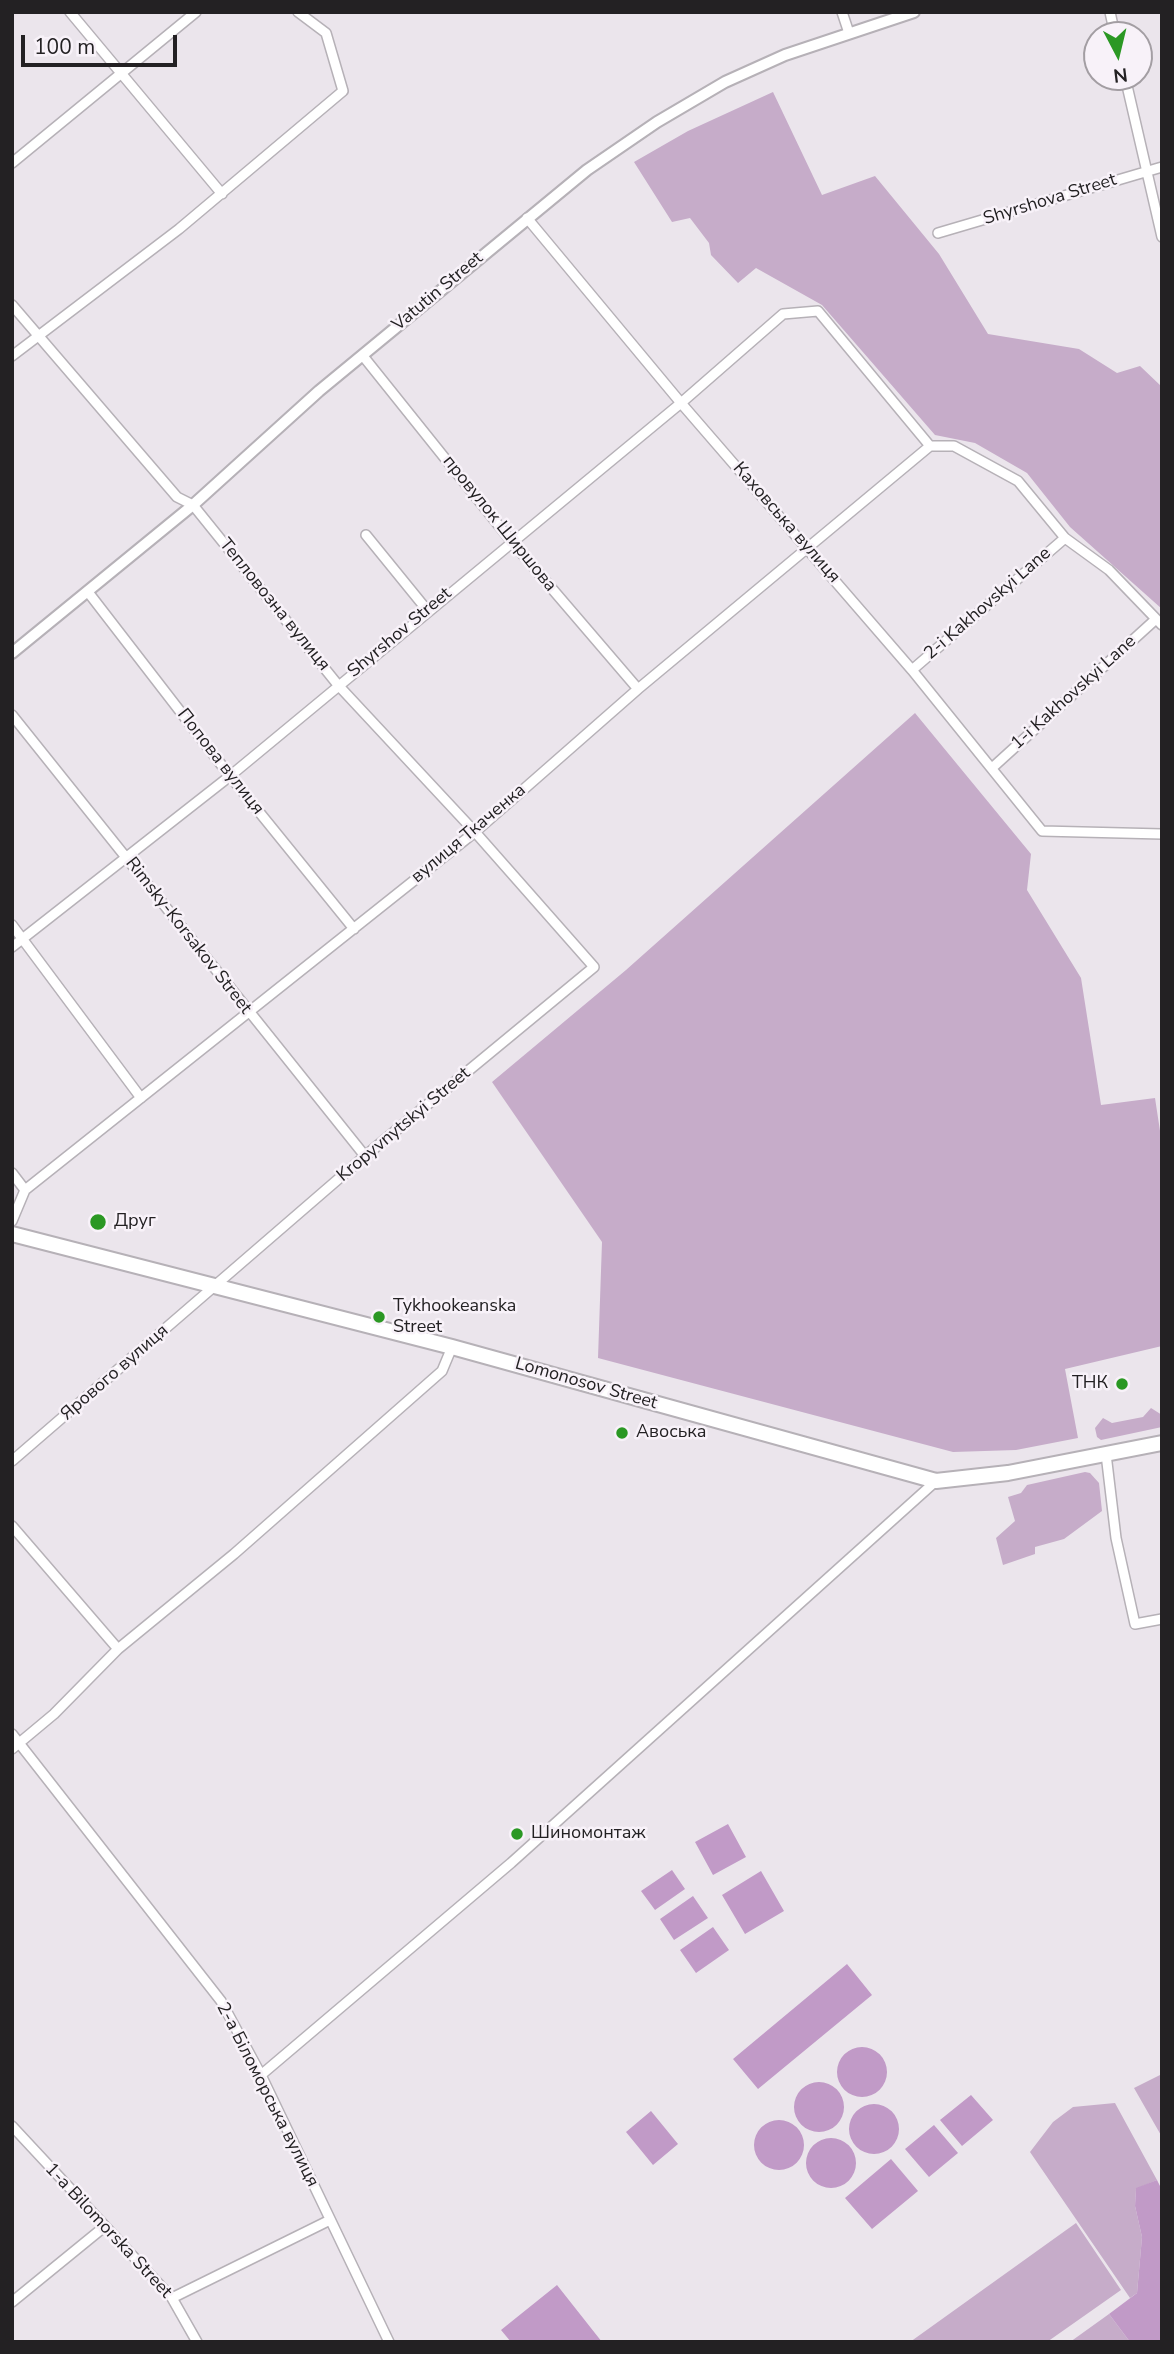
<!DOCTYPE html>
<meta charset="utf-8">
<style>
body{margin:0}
#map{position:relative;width:1174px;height:2354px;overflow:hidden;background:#ebe5ec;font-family:"Nunito Sans",sans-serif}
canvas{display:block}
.frame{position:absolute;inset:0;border:14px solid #232123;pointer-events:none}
.north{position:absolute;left:1083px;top:21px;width:70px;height:70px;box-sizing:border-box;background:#f8f2f9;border:2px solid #a39ea3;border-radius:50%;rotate:173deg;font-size:19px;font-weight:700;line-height:28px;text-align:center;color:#232123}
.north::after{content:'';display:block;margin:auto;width:24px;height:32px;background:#2b9824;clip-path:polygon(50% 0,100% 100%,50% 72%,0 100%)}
.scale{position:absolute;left:21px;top:35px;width:156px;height:32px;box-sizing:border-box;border:4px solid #232123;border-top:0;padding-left:9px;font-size:21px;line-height:24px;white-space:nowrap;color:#232123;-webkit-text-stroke:5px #f8f2f9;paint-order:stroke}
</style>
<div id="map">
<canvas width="1174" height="2354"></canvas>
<div class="frame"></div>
<div class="north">N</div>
<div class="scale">100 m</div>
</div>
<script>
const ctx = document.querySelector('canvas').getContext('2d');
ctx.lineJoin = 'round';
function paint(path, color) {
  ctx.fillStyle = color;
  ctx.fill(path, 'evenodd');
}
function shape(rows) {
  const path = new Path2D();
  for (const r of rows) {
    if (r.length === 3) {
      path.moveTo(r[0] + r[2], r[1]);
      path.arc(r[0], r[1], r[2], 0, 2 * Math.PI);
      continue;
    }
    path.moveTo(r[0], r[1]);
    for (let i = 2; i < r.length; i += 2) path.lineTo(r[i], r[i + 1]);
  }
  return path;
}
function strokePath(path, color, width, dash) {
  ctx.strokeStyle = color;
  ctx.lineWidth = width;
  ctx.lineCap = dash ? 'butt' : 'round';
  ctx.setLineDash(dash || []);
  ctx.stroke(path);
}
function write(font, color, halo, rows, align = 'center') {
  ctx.font = font + ' "Nunito Sans",sans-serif';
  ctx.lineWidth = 5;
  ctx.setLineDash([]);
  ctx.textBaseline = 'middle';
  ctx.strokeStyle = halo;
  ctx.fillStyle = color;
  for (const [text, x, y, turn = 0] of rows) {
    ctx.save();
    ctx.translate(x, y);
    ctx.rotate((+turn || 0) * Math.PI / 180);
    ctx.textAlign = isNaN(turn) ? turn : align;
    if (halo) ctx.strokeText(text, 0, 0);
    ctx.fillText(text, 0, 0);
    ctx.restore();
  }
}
const green = shape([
 [773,92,822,195,875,176,939,254,988,334,1079,349,1117,373,1140,366,1161,386,1162,609,1070,527,1027,473,975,443,935,435,822,305,756,268,738,283,711,255,709,243,690,218,672,222,634,162,688,131],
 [915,713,1031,854,1027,890,1081,978,1101,1105,1155,1098,1162,1144,1162,1346,1065,1369,1078,1438,1016,1450,953,1452,598,1358,602,1242,492,1082,626,970],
 [1151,1408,1162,1415,1162,1427,1101,1440,1097,1437,1095,1428,1103,1418,1112,1423,1143,1417],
 [1085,1472,1090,1473,1099,1483,1102,1511,1064,1539,1035,1547,1035,1554,1003,1565,996,1538,1015,1521,1008,1497,1021,1493,1027,1485],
 [1162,2074,1162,2137,1134,2088],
 [1115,2103,1157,2180,1136,2189,1135,2206,1142,2237,1137,2293,1130,2298,1030,2152,1053,2122,1073,2107],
 [1076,2223,1121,2290,1047,2342,910,2342],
 [1109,2314,1130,2342,1070,2342]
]);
const water = shape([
 [728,1824,746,1857,713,1875,695,1842],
 [672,1870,685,1889,655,1910,641,1891],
 [761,1871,784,1911,745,1934,722,1895],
 [693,1896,708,1918,674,1940,660,1919],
 [713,1927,729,1950,696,1973,680,1950],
 [847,1964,872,1995,758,2089,733,2059],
 [862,2072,25],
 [819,2107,25],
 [971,2095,993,2120,962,2146,940,2120],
 [874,2129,25],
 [651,2111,678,2144,653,2165,626,2132],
 [779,2145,25],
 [934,2125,958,2153,929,2177,905,2149],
 [831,2163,25],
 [891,2159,918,2191,872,2229,845,2198],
 [1157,2180,1162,2190,1162,2342,1130,2342,1109,2314,1137,2293,1142,2237,1135,2206,1136,2188],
 [557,2285,602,2342,511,2342,501,2330]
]);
const minor = shape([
 [70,12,222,194],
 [842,12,849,33],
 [1110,12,1115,35],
 [1125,77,1162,237],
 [12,163,196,12],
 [527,218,681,403,912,670,1042,831,1162,834],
 [938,233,1162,167],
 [12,305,177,497,193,505,338,685,475,832,594,967,365,1156,12,1461],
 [12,356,179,229,343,91,326,33,298,12],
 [363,356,512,542,638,689],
 [930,446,954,446,1018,481,1065,538,1109,570,1162,625],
 [366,535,427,610],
 [88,592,230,776,354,929],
 [912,670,1065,538],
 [12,715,365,1156],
 [992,768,1156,619],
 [12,925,141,1098],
 [12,947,230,776,681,403,783,314,818,311,930,446],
 [12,1173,25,1190],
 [12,1221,25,1190,475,832,638,689,930,446],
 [1106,1454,1116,1538,1135,1624,1162,1619],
 [12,1526,118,1649],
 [12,1734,221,2001,261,2075,389,2342],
 [12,1749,54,1714,118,1649,234,1554,442,1371,452,1347],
 [261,2075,511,1863,936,1481],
 [12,2126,172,2298,197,2342],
 [172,2298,330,2220],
 [12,2302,104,2227]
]);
const tertiary = shape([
 [12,653,193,505,319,391,587,170,657,122,725,82,785,55,914,12]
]);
const primary = shape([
 [12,1234,452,1347,936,1481,1008,1473,1162,1443]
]);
const markers = [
 [98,1222,9,"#2b9824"],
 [379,1317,7,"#2b9824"],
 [1122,1384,7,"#2b9824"],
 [622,1433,7,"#2b9824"],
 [517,1834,7,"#2b9824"]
];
const streetNames = [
 ["Shyrshova Street",1050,200,-17],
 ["Vatutin Street",438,292,-40],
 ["Каховська вулиця",786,523,49],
 ["провулок Ширшова",499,524,51],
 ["2-i Kakhovskyi Lane",988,604,-41],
 ["Тепловозна вулиця",274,605,51],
 ["Shyrshov Street",400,633,-40],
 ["1-i Kakhovskyi Lane",1074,693,-42],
 ["Попова вулиця",220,762,52],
 ["вулиця Ткаченка",469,834,-40],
 ["Rimsky-Korsakov Street",188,936,52],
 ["Kropyvnytskyi Street",404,1125,-40],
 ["Ярового вулиця",115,1373,-41],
 ["Lomonosov Street",586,1384,16],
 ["2-а Біломорська вулиця",267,2095,63],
 ["1-a Bilomorska Street",108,2231,47]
];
const poiNames = [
 ["Друг",114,1222],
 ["Tykhookeanska",393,1307],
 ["Street",393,1328],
 ["ТНК",1108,1384,"right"],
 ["Авоська",636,1433],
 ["Шиномонтаж",531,1834]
];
paint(green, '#c6acc9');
paint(water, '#c19ac7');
strokePath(minor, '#b6b1b7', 12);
strokePath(tertiary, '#b6b1b7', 14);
strokePath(primary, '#b6b1b7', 18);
strokePath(minor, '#fff', 9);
strokePath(tertiary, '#fff', 10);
strokePath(primary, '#fff', 14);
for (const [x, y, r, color] of markers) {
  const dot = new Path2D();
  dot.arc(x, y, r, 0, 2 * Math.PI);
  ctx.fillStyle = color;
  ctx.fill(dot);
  strokePath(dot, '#f8f2f9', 2.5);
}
write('18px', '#232123', '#f8f2f9', streetNames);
write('18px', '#232123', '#f8f2f9', poiNames, 'left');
</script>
